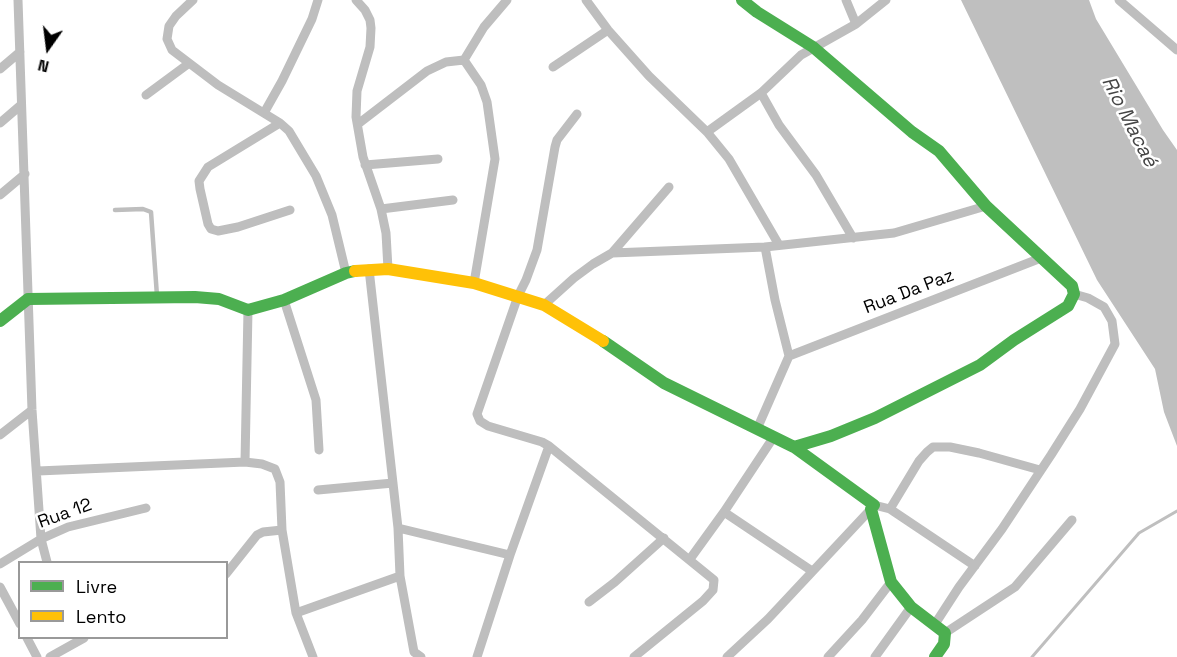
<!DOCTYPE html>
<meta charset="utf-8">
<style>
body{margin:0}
#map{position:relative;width:1177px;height:657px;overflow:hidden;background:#fff;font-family:"Space Grotesk",sans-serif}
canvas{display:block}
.legend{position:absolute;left:18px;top:561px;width:210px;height:78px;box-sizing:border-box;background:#fff;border:2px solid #999;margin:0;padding:8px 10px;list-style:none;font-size:18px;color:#000}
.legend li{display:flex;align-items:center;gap:12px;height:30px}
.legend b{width:30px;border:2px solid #999}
.north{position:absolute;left:18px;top:18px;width:60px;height:60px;-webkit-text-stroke:4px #fff;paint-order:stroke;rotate:194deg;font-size:16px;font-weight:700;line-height:24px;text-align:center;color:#000}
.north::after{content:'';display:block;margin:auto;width:21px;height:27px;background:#000;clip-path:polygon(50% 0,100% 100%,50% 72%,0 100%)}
</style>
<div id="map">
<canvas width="1177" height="657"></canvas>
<ul class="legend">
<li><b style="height:8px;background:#4caf50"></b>Livre</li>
<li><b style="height:8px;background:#ffc107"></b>Lento</li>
</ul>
<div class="north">N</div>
</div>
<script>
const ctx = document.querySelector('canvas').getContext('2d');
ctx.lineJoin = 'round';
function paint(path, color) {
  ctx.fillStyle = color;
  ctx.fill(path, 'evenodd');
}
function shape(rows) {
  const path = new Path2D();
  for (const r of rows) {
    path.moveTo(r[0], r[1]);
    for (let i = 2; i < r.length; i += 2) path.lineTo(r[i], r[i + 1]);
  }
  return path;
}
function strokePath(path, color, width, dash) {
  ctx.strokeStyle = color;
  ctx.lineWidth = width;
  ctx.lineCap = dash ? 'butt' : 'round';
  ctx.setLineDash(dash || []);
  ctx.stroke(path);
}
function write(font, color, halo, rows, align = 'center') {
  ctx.font = font + ' "Space Grotesk",sans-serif';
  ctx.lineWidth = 5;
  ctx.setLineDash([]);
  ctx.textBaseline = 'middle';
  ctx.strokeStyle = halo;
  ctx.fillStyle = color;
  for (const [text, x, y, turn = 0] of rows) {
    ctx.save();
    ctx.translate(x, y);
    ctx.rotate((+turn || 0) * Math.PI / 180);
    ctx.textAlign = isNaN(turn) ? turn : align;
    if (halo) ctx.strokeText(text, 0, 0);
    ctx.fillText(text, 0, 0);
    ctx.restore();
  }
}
const water = shape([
 [961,0,1089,0,1096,19,1163,130,1177,150,1177,446,1164,412,1155,369,1097,280]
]);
const stream = shape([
 [1032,657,1139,533,1177,511]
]);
const lane = shape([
 [115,210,143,209,151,212,157,296]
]);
const street = shape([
 [18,0,32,410,41,539,47,562],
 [193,0,176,16,169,26,167,39,172,50,218,85,280,123,289,131,316,176,332,215,346,273],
 [356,0,365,10,370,20,371,28,370,47,357,91,356,117,363,157,381,209,386,233,388,269],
 [586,0,608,30,649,76,707,132,729,159,779,245],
 [846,0,856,24],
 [1119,0,1177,50],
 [464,60,481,85,487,102,495,159,474,283],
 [553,67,608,30],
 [0,69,20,52],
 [761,93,779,125,816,175,853,238],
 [146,95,188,64],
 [264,113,282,81,312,19,318,0],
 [577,114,557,140,555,147,537,250,526,280,518,296,477,414,480,421,488,426,542,442,549,446,714,580,713,590,703,601,634,657],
 [0,123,21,105],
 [280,123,208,167,199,181,200,189,208,224,211,229,218,231,238,227,290,210],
 [358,124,427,71,446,62,464,60,484,27,507,0],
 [707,132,761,93,801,55,856,24,886,0],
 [365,165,438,159],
 [0,195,25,174],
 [381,209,453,200],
 [612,253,669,187],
 [369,269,398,528,400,576,414,652,421,657],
 [284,300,316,400,319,450],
 [544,305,574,278,593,264,612,253,765,247,894,233,986,206],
 [789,356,1041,258],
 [757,429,789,356,775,300,765,247],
 [0,435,32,410],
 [245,462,248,310],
 [38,471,245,462,262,464,275,469,280,482,282,530,296,613,313,657],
 [318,490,393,483],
 [874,505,890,509,975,566],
 [890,509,919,461,927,452,933,447,950,447,979,453,1040,470],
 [724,512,812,571],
 [398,528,510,555],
 [690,559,724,512,773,438],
 [0,564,41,539,68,527,146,508],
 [226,574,257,535,263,532,282,530],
 [0,587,20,624],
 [589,602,615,582,664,538],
 [296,613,400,576],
 [935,624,959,587,1002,529,1051,455,1080,409,1115,344,1112,321,1104,307,1088,298,1074,294],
 [945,633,1015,587,1072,520],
 [27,638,37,657],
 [50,657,84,638],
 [477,657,510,555,549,446],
 [727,657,768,619,871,509],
 [828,657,862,620,891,582],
 [875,657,911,607]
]);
const fast = shape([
 [742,0,757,12,813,47,912,132,939,151,986,206,1072,286,1074,294,1068,306,1014,340,980,365,875,418,831,436,794,447],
 [0,321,28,299,195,297,219,299,248,310,284,300,346,273,355,271],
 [603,341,664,383,794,447,874,505,871,509,891,582,911,607,945,633,944,644,935,657]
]);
const slow = shape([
 [355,271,388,269,474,283,544,305,603,341]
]);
const streetNames = [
 ["Rua Da Paz",909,292,-21],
 ["Rua 12",65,514,-20]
];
const waterNames = [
 ["Rio Macaé",1129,122,63]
];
paint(water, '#bfbfbf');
strokePath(stream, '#bfbfbf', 3);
strokePath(lane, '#bebebe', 4.5);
strokePath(street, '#bebebe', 9);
strokePath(fast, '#4caf50', 12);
strokePath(slow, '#ffc107', 12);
write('18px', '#000', '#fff', streetNames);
write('italic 20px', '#444', '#fff', waterNames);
</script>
